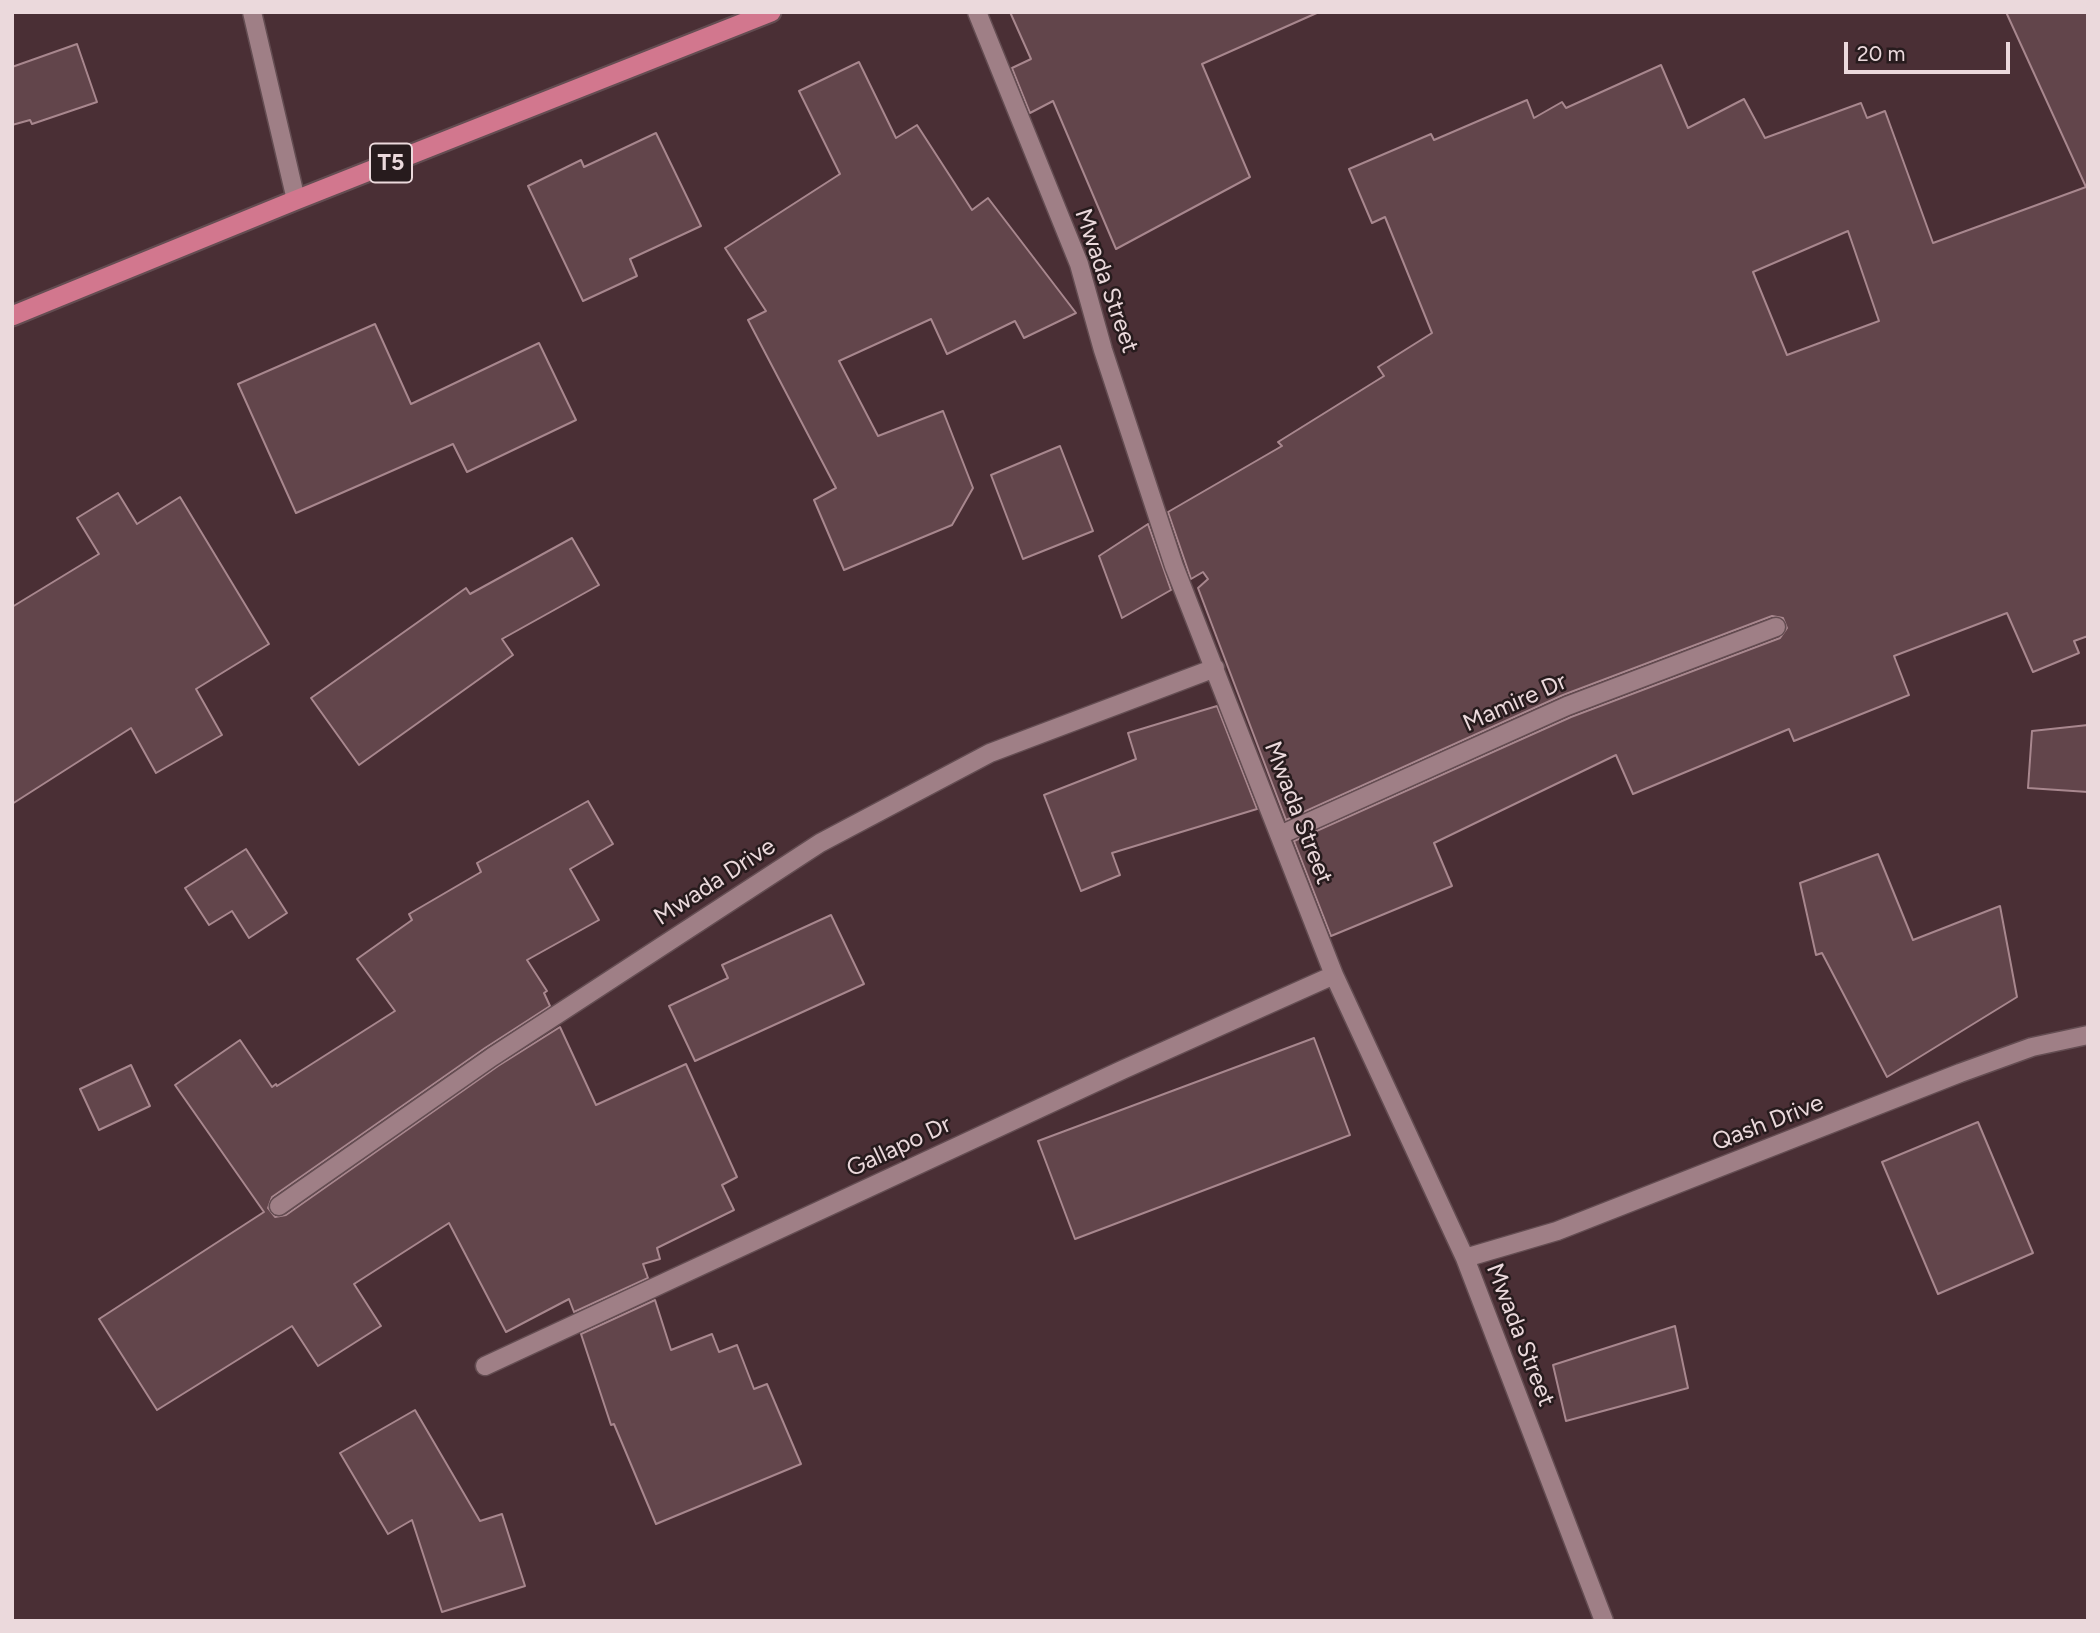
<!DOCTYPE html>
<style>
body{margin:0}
#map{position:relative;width:2100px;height:1633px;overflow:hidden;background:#4a2f35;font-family:Figtree,sans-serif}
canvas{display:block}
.frame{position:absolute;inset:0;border:14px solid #ebd9dc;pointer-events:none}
.scale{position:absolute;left:1844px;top:42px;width:166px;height:32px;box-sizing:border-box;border:4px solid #ebd9dc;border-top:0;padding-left:9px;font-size:21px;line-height:24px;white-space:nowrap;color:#ebd9dc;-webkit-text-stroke:5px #271b1d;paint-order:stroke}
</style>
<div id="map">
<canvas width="2100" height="1633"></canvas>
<div class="frame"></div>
<div class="scale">20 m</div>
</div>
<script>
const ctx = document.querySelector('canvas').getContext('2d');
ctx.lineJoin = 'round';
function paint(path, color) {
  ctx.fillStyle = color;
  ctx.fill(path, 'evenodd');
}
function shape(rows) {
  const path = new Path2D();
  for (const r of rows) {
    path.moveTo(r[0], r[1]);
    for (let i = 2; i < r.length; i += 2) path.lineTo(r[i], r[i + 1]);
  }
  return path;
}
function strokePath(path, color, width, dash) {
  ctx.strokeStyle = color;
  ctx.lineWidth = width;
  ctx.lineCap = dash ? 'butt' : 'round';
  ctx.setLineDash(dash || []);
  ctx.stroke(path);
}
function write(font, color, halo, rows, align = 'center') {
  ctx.font = font + ' Figtree,sans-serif';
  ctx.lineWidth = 5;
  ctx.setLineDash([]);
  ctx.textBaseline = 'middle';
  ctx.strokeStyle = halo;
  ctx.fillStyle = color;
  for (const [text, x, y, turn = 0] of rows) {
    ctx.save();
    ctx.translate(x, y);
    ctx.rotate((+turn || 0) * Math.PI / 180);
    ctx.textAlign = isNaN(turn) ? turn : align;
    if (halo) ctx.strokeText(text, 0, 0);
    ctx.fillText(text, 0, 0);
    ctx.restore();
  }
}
const building = shape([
 [1010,12,1319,12,1202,64,1250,177,1116,249,1053,101,1030,113,1012,68,1031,59,1010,12],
 [2006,12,2088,12,2088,636,2074,641,2079,653,2033,672,2007,613,1894,656,1909,695,1794,741,1789,729,1633,794,1616,755,1434,843,1452,886,1331,936,1294,841,1571,717,1780,638,1787,628,1783,618,1772,616,1563,695,1286,820,1198,588,1208,579,1203,572,1191,579,1168,512,1282,446,1278,442,1384,376,1378,367,1432,333,1385,217,1372,223,1349,169,1431,134,1434,140,1527,100,1534,118,1562,102,1566,108,1661,65,1688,128,1744,99,1765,138,1861,103,1867,118,1885,111,1933,243,2086,187,2006,12],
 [1848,231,1879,321,1787,355,1753,272,1848,231],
 [77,44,97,102,32,124,30,120,12,125,12,67,77,44],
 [859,62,896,138,917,125,972,210,988,198,1076,313,1024,338,1015,321,947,354,931,319,839,361,878,436,943,411,973,488,952,525,844,570,814,500,836,488,748,320,766,311,725,248,840,174,799,91,859,62],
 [656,133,701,226,630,259,637,276,583,301,528,186,581,160,584,167,656,133],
 [375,324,411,404,539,343,576,420,467,472,453,444,296,513,238,384,375,324],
 [1060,446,1093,531,1023,559,991,475,1060,446],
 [118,493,137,524,180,497,269,644,196,689,222,735,156,773,131,728,12,804,12,607,99,554,77,518,118,493],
 [1148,524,1171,590,1122,618,1099,556,1148,524],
 [572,538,599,585,502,639,513,655,359,765,311,698,466,588,470,594,572,538],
 [1217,706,1257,809,1112,853,1120,875,1081,891,1044,795,1136,759,1128,733,1217,706],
 [2088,725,2088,792,2028,788,2032,731,2088,725],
 [588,801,613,844,570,869,599,920,527,960,547,991,544,993,550,1006,485,1048,272,1197,268,1208,275,1217,286,1215,498,1066,560,1027,596,1105,686,1064,737,1177,722,1185,734,1210,657,1248,660,1259,643,1264,648,1278,574,1312,569,1299,506,1332,449,1223,354,1284,381,1326,318,1366,292,1326,157,1410,99,1319,264,1212,175,1085,240,1040,272,1087,276,1084,277,1086,395,1011,357,959,412,920,409,914,481,872,477,863,588,801],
 [246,849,287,913,249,938,232,911,209,925,185,888,246,849],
 [1878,854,1913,940,2000,906,2017,997,1887,1077,1822,953,1816,955,1800,883,1878,854],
 [831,915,864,984,695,1061,669,1006,728,978,722,965,831,915],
 [1314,1038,1350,1135,1075,1239,1038,1141,1314,1038],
 [131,1065,150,1106,99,1130,80,1089,131,1065],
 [1978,1122,2033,1253,1938,1294,1882,1162,1978,1122],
 [655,1300,671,1350,712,1334,719,1352,737,1345,754,1389,767,1384,801,1464,656,1524,614,1424,611,1425,581,1334,655,1300],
 [1675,1326,1688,1388,1566,1421,1553,1365,1675,1326],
 [415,1410,480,1521,502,1514,525,1586,442,1612,412,1520,388,1534,340,1453,415,1410]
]);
const minor = shape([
 [977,12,1079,264,1103,350,1174,566,1334,975,1465,1258,1604,1621],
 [1280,835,1567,706,1776,627],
 [279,1206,492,1057,820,843,990,753,1215,668],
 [1465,1258,1557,1231,1960,1073,2032,1047,2088,1035],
 [485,1366,1122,1070,1334,975]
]);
const tertiary = shape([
 [252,12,296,200]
]);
const trunk = shape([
 [12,316,296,200,771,12]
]);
const shields = [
 [391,163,42]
];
const shieldNames = [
 ["T5",391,163]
];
const streetNames = [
 ["Mwada Street",1106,281,71],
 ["Mamire Dr",1515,703,-24],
 ["Mwada Street",1298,813,69],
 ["Mwada Drive",715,882,-33],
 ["Qash Drive",1768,1123,-21],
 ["Gallapo Dr",899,1147,-25],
 ["Mwada Street",1520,1335,69]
];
paint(building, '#62454b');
strokePath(building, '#a8878e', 2);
strokePath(minor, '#644d52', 21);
strokePath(tertiary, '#644d52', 21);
strokePath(trunk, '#644d52', 23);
strokePath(minor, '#9f7f86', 18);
strokePath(tertiary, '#9f7f86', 18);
strokePath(trunk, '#d2778e', 19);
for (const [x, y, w] of shields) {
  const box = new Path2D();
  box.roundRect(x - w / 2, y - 19.5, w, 39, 5);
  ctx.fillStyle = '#271b1d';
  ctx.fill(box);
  strokePath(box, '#ebd9dc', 2);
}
write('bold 23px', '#ebd9dc', null, shieldNames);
write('24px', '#ebd9dc', '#271b1d', streetNames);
</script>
